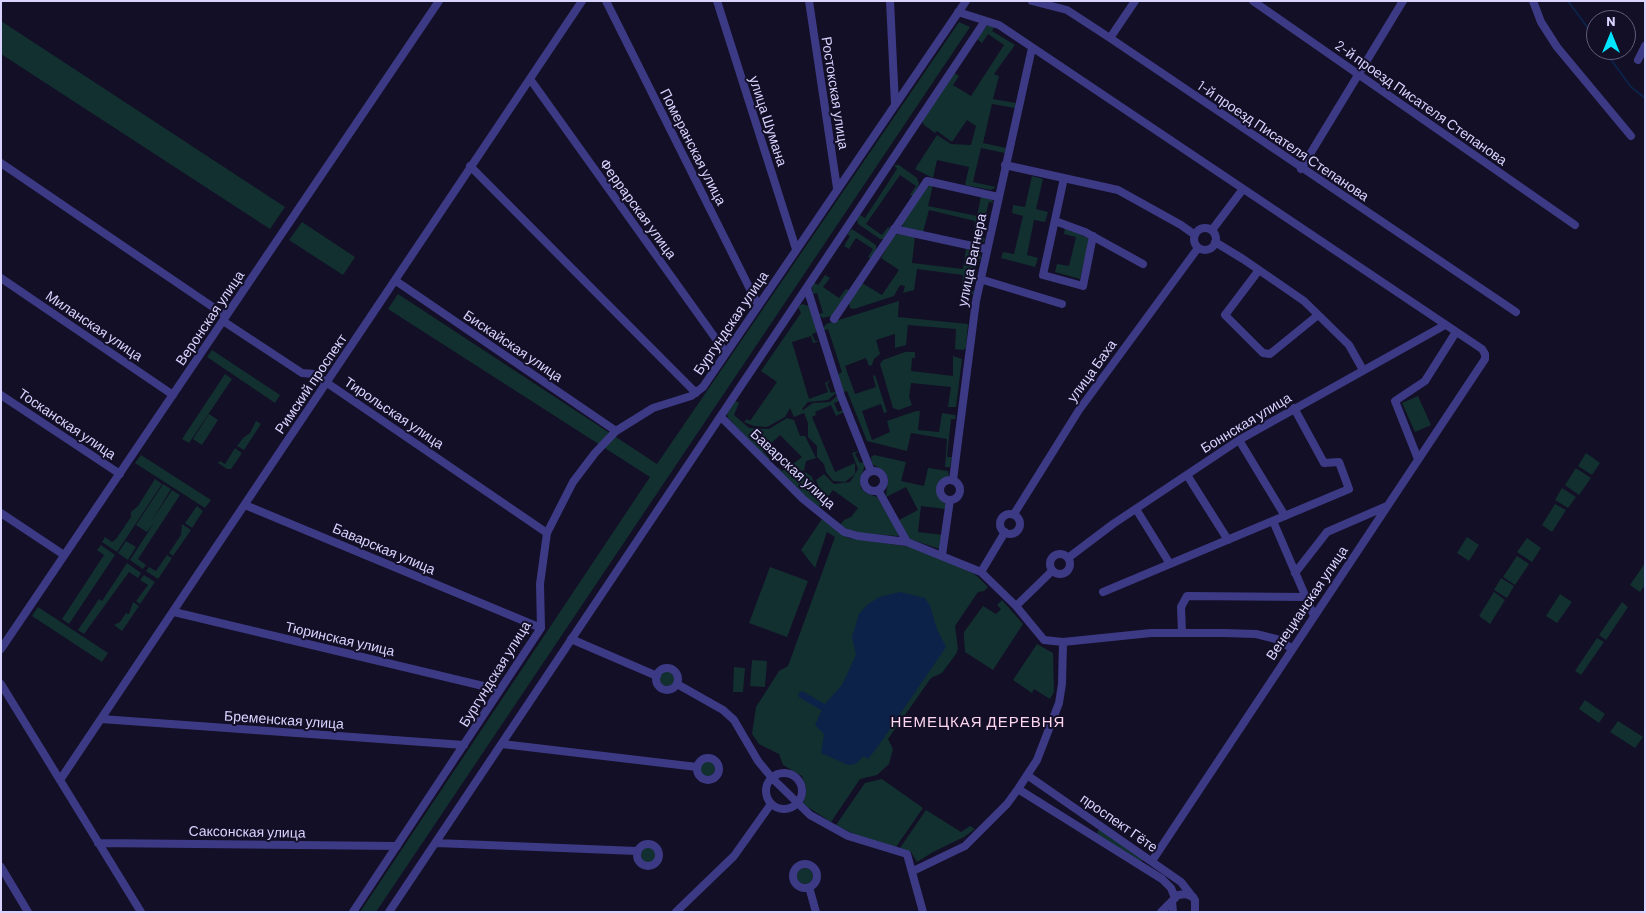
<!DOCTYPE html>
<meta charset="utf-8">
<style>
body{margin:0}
#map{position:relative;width:1646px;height:913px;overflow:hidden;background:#130f26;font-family:Barlow,sans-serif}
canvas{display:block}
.frame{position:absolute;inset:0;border:2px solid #d9d4ff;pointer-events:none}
.north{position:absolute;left:1586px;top:10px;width:50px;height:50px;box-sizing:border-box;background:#130f26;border:1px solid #625e7d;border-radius:50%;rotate:0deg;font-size:14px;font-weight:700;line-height:20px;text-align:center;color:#d9d4ff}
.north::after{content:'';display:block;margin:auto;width:18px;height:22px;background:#00e5ff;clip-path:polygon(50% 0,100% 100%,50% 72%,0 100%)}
</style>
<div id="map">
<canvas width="1646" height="913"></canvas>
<div class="frame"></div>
<div class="north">N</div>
</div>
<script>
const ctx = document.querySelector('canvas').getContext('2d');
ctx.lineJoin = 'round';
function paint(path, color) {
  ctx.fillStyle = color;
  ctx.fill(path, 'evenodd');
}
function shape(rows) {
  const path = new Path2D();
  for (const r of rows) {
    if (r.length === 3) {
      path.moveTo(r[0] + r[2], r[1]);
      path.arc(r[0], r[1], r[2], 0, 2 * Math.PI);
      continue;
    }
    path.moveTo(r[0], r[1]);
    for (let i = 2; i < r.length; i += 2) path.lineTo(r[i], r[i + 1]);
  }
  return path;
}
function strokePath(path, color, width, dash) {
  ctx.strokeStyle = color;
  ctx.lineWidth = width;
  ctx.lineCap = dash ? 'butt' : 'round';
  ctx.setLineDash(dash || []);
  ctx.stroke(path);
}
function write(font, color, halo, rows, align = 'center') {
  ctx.font = font + ' Barlow,sans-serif';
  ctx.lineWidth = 4;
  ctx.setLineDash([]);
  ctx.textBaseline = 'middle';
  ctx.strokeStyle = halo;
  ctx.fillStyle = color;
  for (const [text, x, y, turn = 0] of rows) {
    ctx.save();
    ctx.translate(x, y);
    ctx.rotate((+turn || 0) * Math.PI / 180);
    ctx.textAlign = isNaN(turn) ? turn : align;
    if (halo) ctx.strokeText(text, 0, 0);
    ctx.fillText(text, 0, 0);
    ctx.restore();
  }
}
const green = shape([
 [1,21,285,207,270,229,1,54],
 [959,22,970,27,376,912,360,912,650,477,388,309,398,294,657,464],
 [987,26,995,26,992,31,1015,45,994,74,999,76,993,99,1016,103,1015,108,992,104,983,143,1006,148,1005,153,981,148,973,182,996,187,991,190,965,185,969,167,937,160,933,178,915,169,937,135,951,144,971,145,976,126,967,120,952,142,937,131,935,133,924,125,922,121,954,73,959,76,953,85,971,96,1004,45,988,34,982,43,977,39],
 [894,165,899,165,917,178,919,184,913,196,910,195,916,186,900,175,866,224,882,235,888,227,891,229,884,239,880,239,858,224,857,219,860,215,865,218,897,169],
 [1032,176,1043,179,1036,209,1048,212,1045,222,1034,220,1027,255,1038,258,1035,267,1001,258,1003,252,1014,254,1023,216,1012,213,1013,205,1025,207],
 [929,185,933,185,928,206,977,216,981,196,992,200,994,203,989,202,980,237,985,238,984,242,972,242,975,221,929,210,923,232,903,227,902,223],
 [302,222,355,257,343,275,289,240],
 [1065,227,1089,239,1080,279,1055,272,1057,264,1069,266,1076,237,1064,234],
 [852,229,876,245,876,251,871,259,868,257,873,249,856,238,849,249,844,246,850,236,847,234],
 [895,234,915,237,912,263,963,269,966,249,980,252,981,259,976,258,970,290,975,292,974,294,961,294,963,275,917,269,914,290,903,293,905,286,900,285,894,296,854,309,850,308,849,303,862,283,882,295,899,270,881,258],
 [825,275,830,278,823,287,839,298,846,289,849,290,832,316,822,318,819,314,823,313,817,293,813,294,812,287,814,283,818,285],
 [899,301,898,317,968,324,966,348,963,350,955,349,956,329,908,325,906,345,895,348,895,334,876,340,880,354,874,359,872,365,869,366,866,358,845,366,855,394,876,387,873,376,875,375,887,412,884,413,881,404,862,411,872,440,890,432,887,421,916,411,920,411,918,430,939,432,942,413,955,415,956,419,951,419,947,457,952,457,950,467,945,467,947,439,911,433,907,451,867,441,847,391,843,392,837,375,842,372,828,329,823,331,824,327,826,324],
 [802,304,809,306,817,332,812,334,815,341,820,341,813,343,811,336,792,342,809,399,828,392,825,383,831,380,827,384,831,393,835,392,836,393,828,400,808,402,802,409,803,410,813,403,830,402,837,396,839,401,834,403,838,412,843,410,844,412,836,416,831,405,815,412,816,415,812,417,835,472,855,463,855,474,845,482,833,481,826,472,824,464,817,457,817,446,808,437,808,423,804,413,794,417,790,408,785,417,767,427,754,426,744,422,747,419,750,421,777,382,761,371,801,313,798,307],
 [212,350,280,395,275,403,207,357],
 [905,352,915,352,915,358,912,358,911,371,953,376,953,356,962,359,956,407,948,407,951,387,911,383,909,397,912,405,899,410,893,408,880,364,883,360],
 [225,374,232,379,189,443,182,439],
 [1418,396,1431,425,1415,432,1402,403],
 [734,400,739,403,734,415,749,428,769,429,787,418,794,420,800,436,805,436,816,458,806,461,804,471,790,468,788,470,807,473,812,477,822,502,822,495,816,480,824,474,834,484,850,482,858,469,852,453,859,451,855,454,860,463,864,462,865,465,860,480,861,488,866,493,877,497,899,533,898,536,853,533,836,522,841,524,844,520,851,517,858,508,833,490,820,507,828,516,819,509,775,470,778,467,782,471,786,469,802,457,780,435,763,451,770,459,768,461,728,418,727,414],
 [209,414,218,420,202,445,193,439],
 [256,421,261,424,244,450,237,446,243,438,250,433],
 [235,448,242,453,231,469,227,469,218,463,220,461,225,464],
 [1586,453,1600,463,1592,475,1578,466],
 [141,455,211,500,205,508,135,463],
 [874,455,906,462,901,481,924,486,928,468,948,471,949,476,940,482,937,490,939,498,946,504,946,509,921,506,918,532,943,535,940,549,909,539,899,520,918,510,906,487,886,497,888,477,884,471,872,464,871,457],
 [1576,468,1591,478,1579,495,1565,485],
 [155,479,162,484,117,552,102,542,105,537,112,542,116,539,131,517,131,512,138,506],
 [163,484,171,489,151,522,172,490,180,495,138,559,146,565,143,569,130,560,154,523,147,532,136,525],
 [1562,488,1576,497,1568,508,1555,500],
 [1555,504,1566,510,1552,532,1542,525],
 [197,506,203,511,192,528,185,523],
 [822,519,848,538,911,547,963,567,977,576,988,587,984,591,978,592,955,626,958,649,956,654,942,673,931,678,888,739,893,749,889,764,877,775,860,779,831,822,803,804,806,788,802,776,783,765,779,754,759,744,752,734,756,707,779,671,788,666,835,537,827,532,815,568,801,550],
 [182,524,191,530,173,556,169,553,181,535],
 [1467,537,1479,545,1469,561,1457,553],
 [1527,538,1541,548,1532,562,1517,552],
 [126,541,136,547,128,560,118,553],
 [101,545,115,555,69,624,62,619,104,555,97,550],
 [167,555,172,558,158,579,146,571,149,567,156,571],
 [1517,556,1529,564,1515,585,1503,577],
 [127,563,141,573,138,578,129,572,84,634,78,630,99,599,102,601],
 [1645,563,1645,585,1640,592,1630,585],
 [770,567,808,581,787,637,749,623],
 [144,575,155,582,140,604,136,601,148,585,140,580],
 [1501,578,1514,586,1507,598,1494,590],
 [1494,592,1505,600,1490,624,1479,616],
 [1560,594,1572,602,1557,623,1546,616],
 [1002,600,1023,624,993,670,965,652,964,637,964,632,983,606,996,614,1001,609,997,605],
 [133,602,139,606,122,631,114,625,120,622,126,613,129,614],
 [1622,602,1628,607,1606,640,1599,635],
 [38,607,108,653,102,662,32,616],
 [1597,638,1604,642,1581,675,1575,671],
 [1037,644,1053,653,1054,692,1050,699,1034,689,1032,693,1013,680],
 [752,660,767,661,765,687,750,686],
 [734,667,745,668,743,692,733,692],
 [667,678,8],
 [1585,700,1605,714,1599,723,1579,709],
 [1618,721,1643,737,1635,748,1610,732],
 [707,769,8],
 [882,779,923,808,896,847,856,835,836,825,865,783],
 [926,810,961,832,970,826,975,829,964,837,933,852,917,862,911,852,900,848],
 [1099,828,1144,860,1140,861,1097,834],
 [649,855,8],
 [805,876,8]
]);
const water = shape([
 [900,592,925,598,930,606,937,629,946,647,879,745,868,759,863,756,856,764,848,765,821,753,824,734,815,725,824,705,842,685,856,655,852,637,859,614,867,605,879,597]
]);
const stream = shape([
 [1568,1,1596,39],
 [1604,50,1631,87,1645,98]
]);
const canal = shape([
 [802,695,823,707]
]);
const minor = shape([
 [606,1,758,305],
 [717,1,796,249],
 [809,1,837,188],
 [890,1,895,104],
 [1032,1,1067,10,1110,38,1516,312],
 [1253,1,1575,225],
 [1533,1,1541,22,1557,47,1631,136],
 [958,12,999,25,1482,349,1485,354,1485,359,1152,861],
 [1110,38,1135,1],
 [1638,60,1645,46],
 [530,79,726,353],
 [1,163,226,316],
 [1005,165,1118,190,1181,225,1195,235],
 [470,166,696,393],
 [1301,169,1403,1],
 [1064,178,1043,275,1083,286,1093,236],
 [1055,221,1085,232,1143,264],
 [1205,239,11],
 [894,229,986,249],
 [1212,230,1243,189],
 [1215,242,1243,259,1304,301,1349,345,1363,370],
 [1259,270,1225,315,1263,353,1270,354,1318,315],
 [1,278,173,395],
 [980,279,1062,304],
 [396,281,616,431],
 [807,288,841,396,871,471],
 [834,319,927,181,998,197],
 [223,321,302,373,314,374,547,533],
 [1,395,120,474],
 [721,417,803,499,844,532,858,536,907,542,981,572,1016,606,1044,640,1063,642,1062,684,1059,703,1037,760,1018,789,1007,804,965,846,913,871],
 [1239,440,1285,516],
 [1418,459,1395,401,1425,381,1456,332],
 [874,481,10],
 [1187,475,1228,540],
 [950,490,10],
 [953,480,976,301,1032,48],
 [878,490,907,542],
 [245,505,541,628],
 [1136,509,1170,564],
 [1,513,64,555],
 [1010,524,10],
 [1014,514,1079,410,1198,248],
 [1273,521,1314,616],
 [1060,564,10],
 [942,555,950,500],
 [1068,558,1113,524,1239,440,1445,325],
 [981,572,1005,532],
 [1295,573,1327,532,1387,506],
 [1103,592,1349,489,1339,462,1324,463,1294,408],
 [1016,606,1052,571],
 [174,612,500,690],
 [1182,632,1181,607,1187,596,1306,597],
 [571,639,657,676],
 [1063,642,1151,633,1224,633,1256,634,1280,640,1292,649],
 [1,649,439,1],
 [667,679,11],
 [1,684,141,912],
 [677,684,723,710,734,720,758,761,772,778,810,815,848,836,907,854,923,912],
 [101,719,464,745],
 [502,744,697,767],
 [708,769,11],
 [784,791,18],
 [1027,775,1181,882,1195,900,1195,912],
 [60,780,582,1],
 [1018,789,1162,879,1171,888,1175,898],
 [98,843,397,846],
 [436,843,637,851],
 [648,855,11],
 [805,876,12],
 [1,867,28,912],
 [809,887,816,912],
 [353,912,541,628,540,584,547,533,573,482,595,453,616,431,653,408,691,396,703,387,966,1],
 [389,912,985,21],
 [676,912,734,856,771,804],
 [1161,912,1172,901],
 [1173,912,1172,901,1178,895,1186,894,1193,897]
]);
const streetNames = [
 ["Ростокская улица",835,93,81],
 ["2-й проезд Писателя Степанова",1421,103,35],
 ["улица Шумана",768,121,72],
 ["1-й проезд Писателя Степанова",1283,141,34],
 ["Померанская улица",693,147,63],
 ["Феррарская улица",638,209,54],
 ["улица Вагнера",972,260,-78],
 ["Веронская улица",210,318,-56],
 ["Бургундская улица",731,323,-56],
 ["Миланская улица",94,326,34],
 ["Бискайская улица",513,346,34],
 ["улица Баха",1092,371,-54],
 ["Римский проспект",311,384,-56],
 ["Тирольская улица",394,413,34],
 ["Боннская улица",1246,423,-31],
 ["Тосканская улица",67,424,34],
 ["Баварская улица",793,469,43],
 ["Баварская улица",384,549,23],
 ["Венецианская улица",1307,603,-56],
 ["Тюринская улица",340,639,13],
 ["Бургундская улица",495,674,-58],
 ["Бременская улица",284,720,4],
 ["проспект Гёте",1119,823,35],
 ["Саксонская улица",247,832,1]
];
const neighbourhoodNames = [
 ["НЕМЕЦКАЯ ДЕРЕВНЯ",978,722]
];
paint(green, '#12302f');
paint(water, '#0c2248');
strokePath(stream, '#0c2248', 2);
strokePath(canal, '#0c2248', 7);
strokePath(minor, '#3d3a85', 8);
write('14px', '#d9d4ff', '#130f26', streetNames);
ctx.letterSpacing = '1px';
write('15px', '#ffd6f0', '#130f26', neighbourhoodNames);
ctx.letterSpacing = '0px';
</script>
